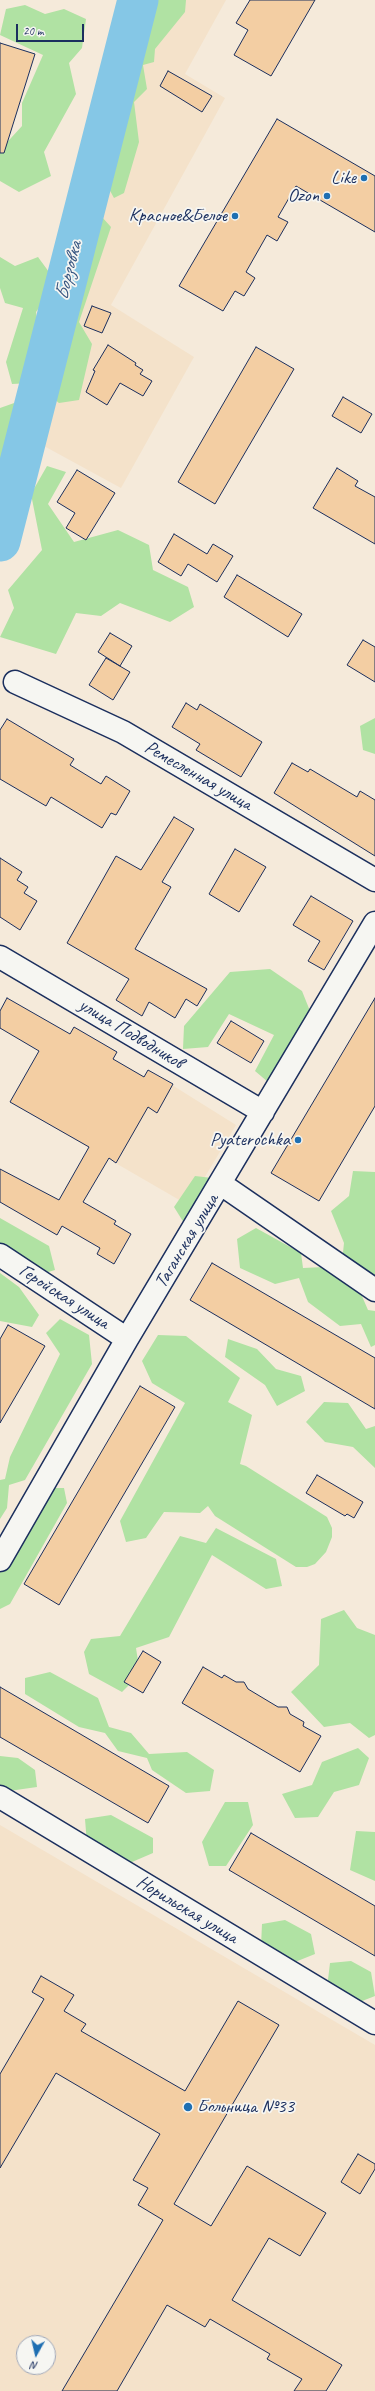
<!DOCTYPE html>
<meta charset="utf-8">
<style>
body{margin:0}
#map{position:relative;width:375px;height:2391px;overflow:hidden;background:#f5eada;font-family:Caveat,sans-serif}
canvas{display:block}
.north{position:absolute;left:16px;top:2335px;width:40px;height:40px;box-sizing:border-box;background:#f6f6f2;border:1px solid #9ea6b7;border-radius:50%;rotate:188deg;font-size:11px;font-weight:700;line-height:16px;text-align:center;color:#1b2f5e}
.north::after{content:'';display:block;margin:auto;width:14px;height:18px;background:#1f6fb2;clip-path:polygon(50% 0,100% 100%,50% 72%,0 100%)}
.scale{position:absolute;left:16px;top:24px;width:68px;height:18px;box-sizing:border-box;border:2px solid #1b2f5e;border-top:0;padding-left:5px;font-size:12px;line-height:14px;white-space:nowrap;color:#1b2f5e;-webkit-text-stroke:3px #f6f6f2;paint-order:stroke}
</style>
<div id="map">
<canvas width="375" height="2391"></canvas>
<div class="north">N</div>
<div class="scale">20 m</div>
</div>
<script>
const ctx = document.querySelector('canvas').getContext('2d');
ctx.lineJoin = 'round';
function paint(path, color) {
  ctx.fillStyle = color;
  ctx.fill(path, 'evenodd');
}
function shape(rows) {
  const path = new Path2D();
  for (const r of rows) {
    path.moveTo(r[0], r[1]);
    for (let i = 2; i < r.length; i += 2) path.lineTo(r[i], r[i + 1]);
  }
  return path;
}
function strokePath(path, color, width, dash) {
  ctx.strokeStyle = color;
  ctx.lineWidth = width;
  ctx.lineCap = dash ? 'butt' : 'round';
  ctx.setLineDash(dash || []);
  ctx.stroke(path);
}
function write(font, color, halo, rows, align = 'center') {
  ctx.font = font + ' Caveat,sans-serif';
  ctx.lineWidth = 3.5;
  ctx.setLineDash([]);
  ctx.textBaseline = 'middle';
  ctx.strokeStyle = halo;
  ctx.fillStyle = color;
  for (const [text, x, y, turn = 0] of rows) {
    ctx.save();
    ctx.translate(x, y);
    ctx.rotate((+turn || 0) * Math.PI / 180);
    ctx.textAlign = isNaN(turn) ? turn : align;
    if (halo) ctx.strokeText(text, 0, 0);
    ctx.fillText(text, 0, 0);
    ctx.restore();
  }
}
const built = shape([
 [151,0,226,0,185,74,225,98,111,305,194,357,121,488,33,440],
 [74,1027,117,1052,114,1059,144,1076,148,1070,236,1125,188,1205,10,1102,39,1052,55,1061],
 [0,1825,375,2045,375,2391,0,2391],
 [24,2343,48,2343,48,2367,24,2367]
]);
const green = shape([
 [156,0,186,0,185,12,155,49,154,62,143,65,147,89,134,102,139,142,124,193,114,198,108,187,120,144,117,110,130,64,139,45,141,28,155,6],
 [25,5,45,14,64,9,86,19,82,48,69,63,76,94,44,152,51,176,19,192,0,181,0,150,22,126,22,103,43,55,0,35,6,9],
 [101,216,111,227,79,322,92,344,79,400,59,403,42,389,61,342,77,316,71,292,88,222],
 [0,257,15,266,38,257,57,283,36,312,41,348,31,383,12,384,6,362,23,308,5,303,0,288],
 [17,402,25,415,1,468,6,490,0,514,0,408],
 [47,466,66,472,48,504,74,542,118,530,149,545,153,570,188,587,194,607,170,622,120,603,101,616,76,613,56,654,0,637,14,608,8,590,42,550,31,494],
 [375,718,375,754,363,750,360,726],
 [270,969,302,991,310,1011,268,1082,255,1071,274,1035,229,1014,208,1047,183,1049,184,1026,230,972],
 [353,1171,375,1172,375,1283,342,1262,344,1243,331,1211,349,1196],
 [195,1176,212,1178,184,1223,174,1207],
 [0,1218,49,1246,55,1270,38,1275,0,1251],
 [256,1228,301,1253,303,1268,324,1267,358,1287,368,1310,375,1311,375,1345,371,1347,361,1324,340,1326,308,1302,299,1278,275,1284,240,1268,237,1239],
 [0,1273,19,1287,39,1315,32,1327,0,1321],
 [60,1319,89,1335,92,1364,25,1480,9,1485,7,1508,0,1519,0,1480,5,1479,10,1457,60,1354,46,1333],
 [158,1335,186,1336,240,1378,228,1402,252,1415,240,1464,246,1466,327,1517,332,1528,332,1537,326,1552,315,1564,307,1567,296,1567,215,1516,208,1506,200,1513,164,1512,146,1538,126,1542,120,1521,185,1403,152,1383,142,1361],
 [228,1339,257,1349,276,1369,301,1376,305,1391,277,1406,265,1385,225,1357],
 [324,1402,348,1403,366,1429,375,1426,375,1468,353,1447,325,1442,306,1422],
 [48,1488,64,1488,67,1503,10,1604,0,1609,0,1573],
 [216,1528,276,1559,282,1586,266,1589,212,1555,169,1637,136,1648,140,1674,122,1692,89,1674,84,1652,91,1639,120,1636,180,1536,206,1543],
 [344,1610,357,1628,375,1635,375,1735,369,1738,350,1723,324,1727,291,1692,319,1665,321,1619],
 [50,1672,98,1698,109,1727,131,1733,149,1754,187,1752,214,1770,210,1791,186,1793,152,1770,147,1758,118,1751,105,1733,79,1727,25,1694,25,1678],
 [358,1748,369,1758,359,1785,334,1792,318,1817,295,1818,282,1794,312,1785,322,1762],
 [0,1756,18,1758,35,1770,37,1787,9,1791,0,1785],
 [225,1802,248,1802,253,1825,226,1866,209,1866,202,1842],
 [111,1815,153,1838,153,1853,125,1865,87,1844,85,1819],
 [356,1831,375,1832,375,1881,350,1870],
 [285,1920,311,1934,315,1954,290,1964,261,1946,262,1924],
 [351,1961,371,1972,375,1996,357,2003,327,1988,330,1963]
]);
const river = shape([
 [0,541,138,0]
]);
const building = shape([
 [250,0,315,0,271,76,234,55,248,30,236,23,250,0],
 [0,43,35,54,4,153,0,153,0,43],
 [168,71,212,96,202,112,160,86,168,71],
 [277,119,375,176,375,232,296,186,278,217,288,222,277,241,267,235,246,272,255,278,244,296,235,291,223,311,179,286,277,119],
 [92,306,111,313,102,333,84,326,92,306],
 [108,345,136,363,135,365,143,370,140,374,152,381,143,396,120,383,107,405,86,392,95,371,93,370,108,345],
 [256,347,294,369,215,504,178,482,256,347],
 [343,397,372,414,361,433,332,416,343,397],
 [337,468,358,481,355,486,375,497,375,544,313,508,337,468],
 [77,470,115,493,86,540,66,528,75,513,57,502,77,470],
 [174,534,207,554,213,544,233,556,217,582,188,564,181,576,158,562,174,534],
 [237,575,302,614,288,637,224,597,237,575],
 [110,633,132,646,120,666,98,652,110,633],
 [363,640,375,647,375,682,347,665,363,640],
 [106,658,130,672,113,700,89,685,106,658],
 [186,703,197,710,200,704,262,742,241,777,196,750,200,744,172,727,186,703],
 [7,719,74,759,70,765,101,784,106,776,130,791,116,815,111,813,102,828,51,797,46,806,0,779,0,730,7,719],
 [292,763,308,772,310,769,357,797,360,791,375,800,375,856,274,793,292,763],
 [174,817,194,829,162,882,171,887,135,949,207,989,197,1006,186,999,175,1018,149,1002,142,1016,116,1000,129,979,67,943,116,856,141,870,174,817],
 [235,849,266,867,239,912,209,894,235,849],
 [0,858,22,872,17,880,28,887,24,893,37,901,20,930,0,917,0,858],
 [311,896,353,921,324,970,308,961,320,941,293,925,311,896],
 [7,998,70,1034,74,1027,117,1052,113,1059,144,1077,148,1070,173,1084,157,1113,148,1107,116,1163,109,1158,83,1202,116,1221,114,1224,131,1234,114,1264,97,1254,100,1248,62,1226,57,1235,0,1202,0,1169,59,1200,89,1147,10,1102,39,1051,0,1028,0,1011,7,998],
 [375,998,375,1106,319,1201,271,1173,375,998],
 [231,1021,264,1041,251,1063,217,1043,231,1021],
 [212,1263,375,1358,375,1409,190,1300,212,1263],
 [8,1325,45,1346,0,1423,0,1339,8,1325],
 [140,1386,175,1407,59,1605,24,1584,140,1386],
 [317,1475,363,1502,354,1518,347,1514,345,1516,306,1493,317,1475],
 [143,1651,161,1662,143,1693,124,1682,143,1651],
 [203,1667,222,1678,224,1675,236,1682,244,1682,248,1689,278,1707,287,1707,290,1714,304,1722,303,1726,321,1736,300,1772,182,1703,203,1667],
 [0,1687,169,1786,148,1823,0,1737,0,1687],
 [251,1833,375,1906,375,1956,229,1870,251,1833],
 [41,1976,74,1995,64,2011,86,2024,81,2031,185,2091,238,2001,279,2025,174,2204,211,2226,247,2166,326,2213,300,2256,269,2238,232,2300,342,2365,326,2391,294,2391,302,2379,267,2359,270,2354,210,2319,205,2327,167,2305,117,2391,62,2391,163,2220,138,2205,148,2188,133,2180,160,2134,56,2073,0,2168,0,2074,44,1999,32,1992,41,1976],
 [358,2154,375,2164,375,2169,360,2194,341,2182,358,2154]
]);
const street = shape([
 [15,682,123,732,375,880],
 [0,957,263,1112],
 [221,1184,375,1290],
 [0,1255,127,1339],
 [0,1560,127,1339,375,923],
 [0,1797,375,2023]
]);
const markers = [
 [364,178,4,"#1f6fb2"],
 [327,196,4,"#1f6fb2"],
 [235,216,4,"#1f6fb2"],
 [298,1140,4,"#1f6fb2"],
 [188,2107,5,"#1f6fb2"]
];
const poiNames = [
 ["Like",356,178],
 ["Ozon",319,196],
 ["Красное&Белое",227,216],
 ["Pyaterochka",290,1140],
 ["Больница №33",197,2107,"left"]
];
const streetNames = [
 ["Ремесленная улица",198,776,30],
 ["улица Подводников",131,1034,31],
 ["Таганская улица",187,1241,-59],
 ["Геройская улица",64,1297,33],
 ["Норильская улица",187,1910,31]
];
const waterNames = [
 ["Борзовка",69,271,-76]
];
paint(built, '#f4e2ca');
paint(green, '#b0e2a3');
strokePath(river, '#85c7e6', 41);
paint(building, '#f3cea3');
strokePath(building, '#1b2f5e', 1);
strokePath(street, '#1b2f5e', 25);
strokePath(street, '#f6f6f2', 22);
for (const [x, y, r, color] of markers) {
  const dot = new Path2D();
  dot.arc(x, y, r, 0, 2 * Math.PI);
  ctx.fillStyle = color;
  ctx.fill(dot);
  strokePath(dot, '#f6f6f2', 1.5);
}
write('19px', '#1b2f5e', '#f6f6f2', poiNames, 'right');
write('19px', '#1b2f5e', '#f6f6f2', streetNames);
write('italic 20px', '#365580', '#f6f6f2', waterNames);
</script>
